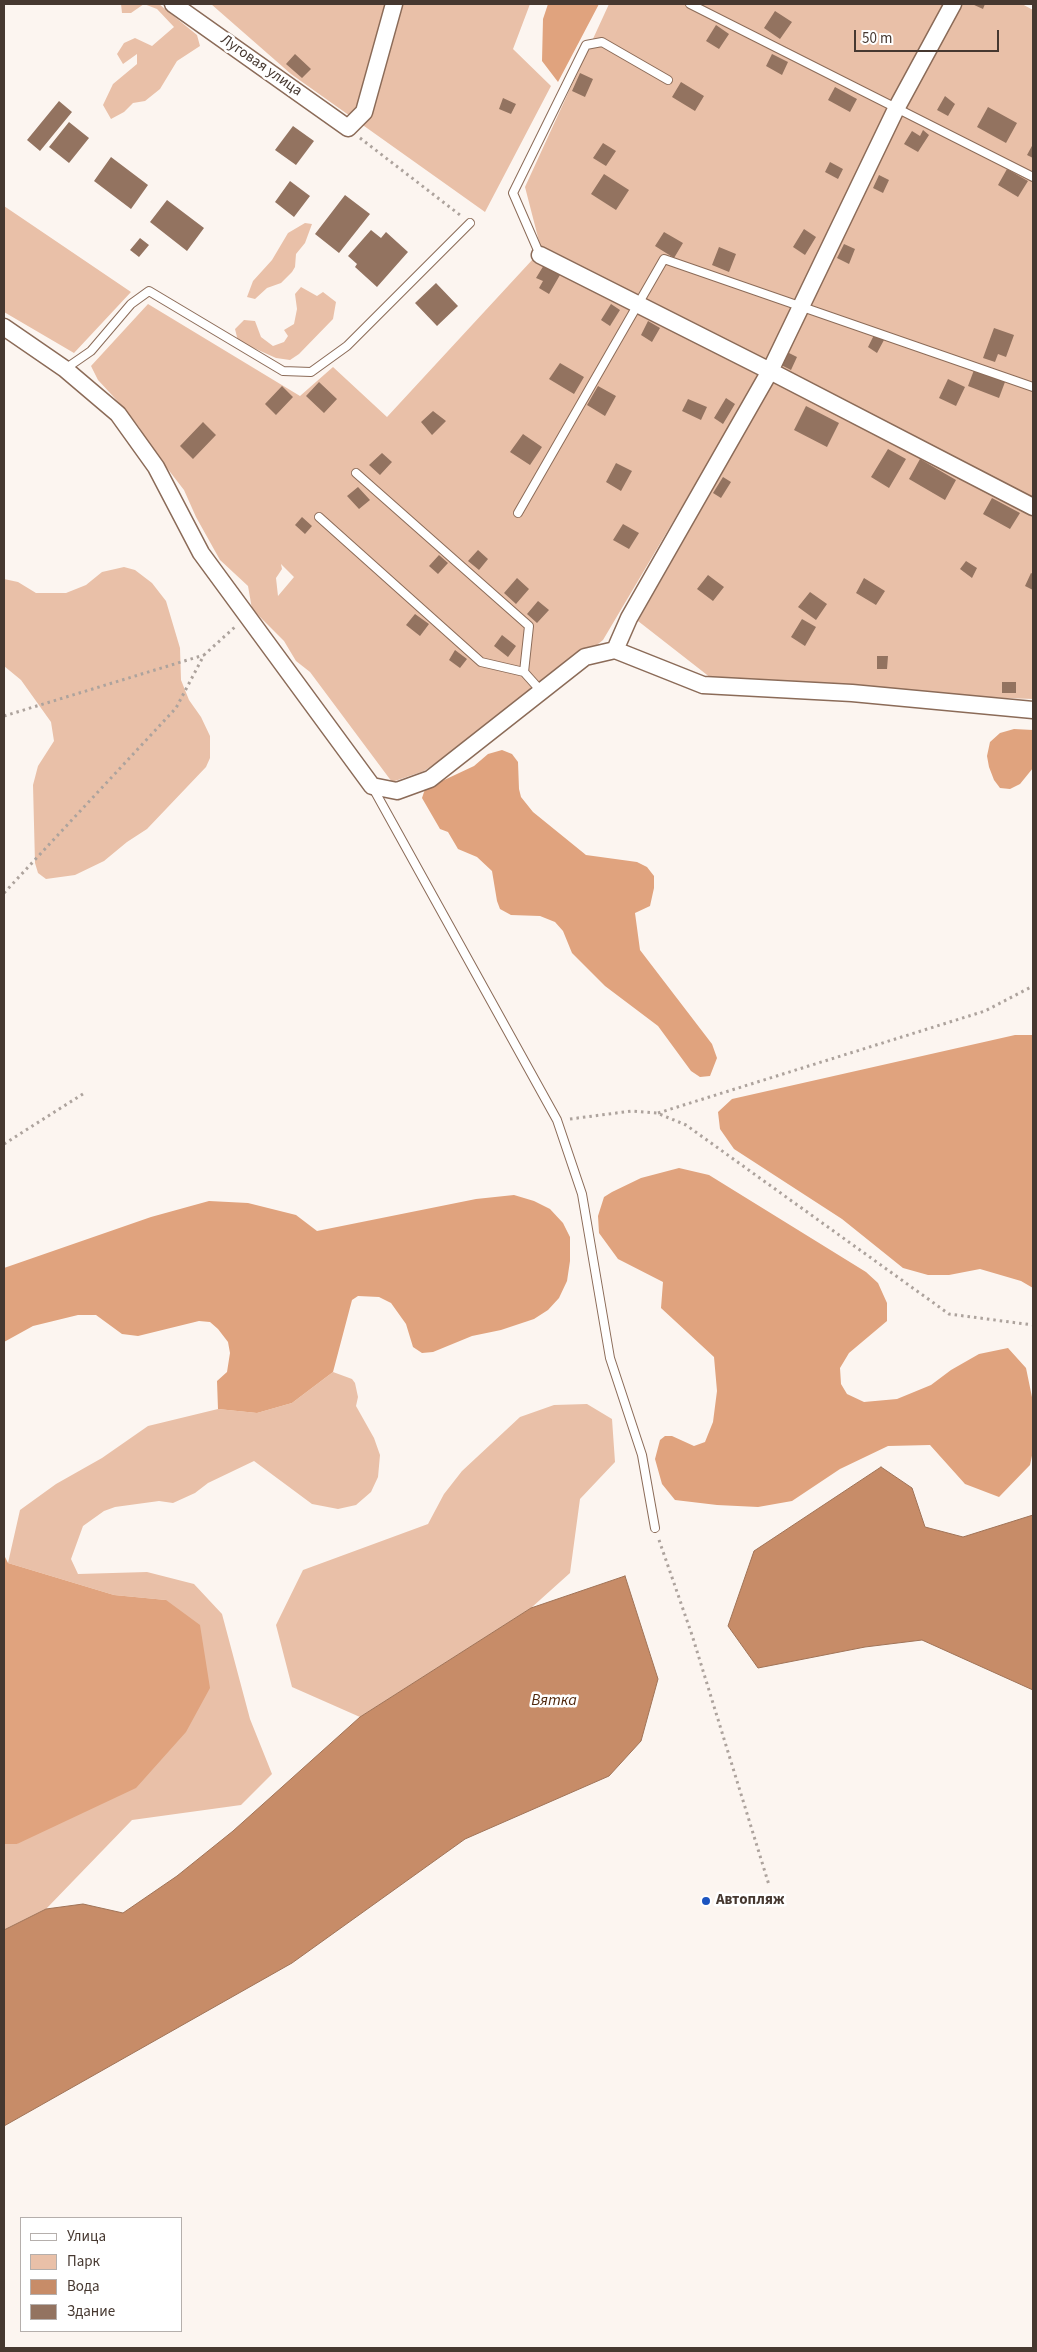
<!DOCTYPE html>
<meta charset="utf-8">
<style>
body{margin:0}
#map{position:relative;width:1037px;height:2352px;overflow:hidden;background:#fcf5f0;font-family:"Source Sans 3",sans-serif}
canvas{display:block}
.frame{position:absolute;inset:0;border:5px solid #463830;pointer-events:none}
.legend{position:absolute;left:20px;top:2217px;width:162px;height:115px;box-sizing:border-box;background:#fff;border:1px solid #b5afac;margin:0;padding:6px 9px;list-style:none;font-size:15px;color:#463830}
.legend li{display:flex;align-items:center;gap:10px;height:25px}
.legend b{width:25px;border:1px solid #b5afac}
.scale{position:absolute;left:854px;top:30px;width:145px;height:22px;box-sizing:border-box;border:2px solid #463830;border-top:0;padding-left:6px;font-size:15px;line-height:18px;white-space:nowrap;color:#463830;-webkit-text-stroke:4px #fff;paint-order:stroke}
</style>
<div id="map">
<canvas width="1037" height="2352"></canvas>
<div class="frame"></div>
<ul class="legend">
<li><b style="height:6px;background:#fff"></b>Улица</li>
<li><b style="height:14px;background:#e9c0a8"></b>Парк</li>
<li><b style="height:14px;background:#c78c68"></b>Вода</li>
<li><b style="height:14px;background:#937360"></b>Здание</li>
</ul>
<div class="scale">50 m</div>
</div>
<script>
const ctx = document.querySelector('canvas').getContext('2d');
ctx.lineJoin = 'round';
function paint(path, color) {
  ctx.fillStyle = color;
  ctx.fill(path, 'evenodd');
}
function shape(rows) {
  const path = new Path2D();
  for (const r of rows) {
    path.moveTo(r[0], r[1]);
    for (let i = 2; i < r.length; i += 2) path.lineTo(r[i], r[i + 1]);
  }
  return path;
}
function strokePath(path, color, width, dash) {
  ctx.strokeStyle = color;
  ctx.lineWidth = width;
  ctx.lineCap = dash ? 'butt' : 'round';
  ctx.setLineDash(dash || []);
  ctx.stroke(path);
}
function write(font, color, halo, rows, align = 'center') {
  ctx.font = font + ' "Source Sans 3",sans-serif';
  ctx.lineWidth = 5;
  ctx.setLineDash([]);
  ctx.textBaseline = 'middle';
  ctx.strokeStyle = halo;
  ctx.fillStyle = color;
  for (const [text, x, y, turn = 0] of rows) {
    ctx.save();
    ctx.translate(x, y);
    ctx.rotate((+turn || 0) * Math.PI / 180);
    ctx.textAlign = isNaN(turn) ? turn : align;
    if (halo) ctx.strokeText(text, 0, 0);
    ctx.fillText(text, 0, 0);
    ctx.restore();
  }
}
const green = shape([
 [121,4,159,4,197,35,200,46,177,61,160,89,145,101,133,103,124,112,111,119,103,105,113,84,137,64,137,54,123,64,117,54,124,43,135,38,152,46,174,27,157,9,144,4,131,13,122,13],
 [211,4,530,4,513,49,551,86,485,212,291,74],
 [609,4,945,4,768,360,541,249,525,187],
 [958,4,1022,4,1033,10,1033,501,775,366],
 [4,206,131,292,74,353,4,312],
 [305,223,312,224,305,243,296,254,295,267,292,272,281,283,267,288,255,299,247,297,253,281,272,260,288,233],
 [533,259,761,373,603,640,541,691,424,771,392,782,310,672,296,661,284,641,252,609,248,586,220,560,196,517,184,490,150,446,139,427,123,407,98,380,91,366,148,304,300,396,333,367,387,417],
 [281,564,294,577,278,596,276,578,282,569],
 [301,287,317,296,323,292,336,302,333,319,299,354,290,360,276,358,238,341,235,329,244,320,255,321,261,337,273,346,284,342,288,336,284,330,294,324,297,309,295,294],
 [775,380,1033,514,1033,699,951,696,711,678,638,621],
 [124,567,135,570,152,583,166,601,180,648,181,680,189,700,201,717,210,736,210,758,206,767,147,829,127,842,104,861,75,875,46,879,38,873,35,863,33,785,38,766,54,741,51,722,21,680,4,666,4,579,18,582,36,593,66,593,86,585,102,572],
 [333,1372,352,1379,355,1383,358,1397,356,1406,374,1438,380,1455,378,1477,371,1492,356,1505,338,1509,312,1504,254,1461,208,1483,195,1493,173,1503,159,1501,115,1507,104,1511,83,1526,71,1559,78,1574,147,1572,194,1584,222,1614,250,1719,272,1774,241,1805,132,1820,46,1909,4,1930,4,1844,17,1844,166,1600,114,1595,8,1563,20,1510,56,1484,102,1458,148,1426,218,1409,257,1413,292,1403],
 [587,1404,612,1419,615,1462,580,1499,570,1573,531,1608,360,1717,292,1687,276,1625,303,1570,428,1524,444,1494,462,1471,520,1417,554,1405]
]);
const forest = shape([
 [548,4,599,4,558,82,542,61,543,19],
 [1014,729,1033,730,1033,768,1020,784,1010,789,1000,788,994,780,989,767,987,756,990,742,1000,733],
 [502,750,512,754,518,762,519,789,521,797,533,812,586,855,637,862,647,867,654,876,654,888,650,906,635,913,640,950,712,1044,717,1058,710,1076,700,1077,691,1071,658,1026,605,986,572,953,563,931,555,922,540,916,511,915,500,909,497,901,492,871,477,857,458,849,448,832,440,829,422,798,425,789,474,766,488,754],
 [1015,1035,1033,1035,1033,1288,1021,1281,980,1269,949,1275,928,1275,903,1268,842,1219,734,1149,720,1129,718,1112,732,1099],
 [679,1168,709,1175,866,1272,878,1283,887,1303,887,1321,849,1353,840,1368,841,1384,847,1394,864,1402,897,1399,931,1385,951,1370,979,1354,1008,1348,1026,1368,1033,1402,1033,1451,1030,1465,999,1497,965,1484,930,1445,888,1446,840,1469,792,1501,758,1507,717,1505,675,1500,662,1484,655,1459,660,1440,665,1436,672,1436,694,1446,705,1442,713,1422,717,1391,714,1357,661,1308,663,1282,618,1259,599,1233,598,1216,604,1197,612,1192,641,1178],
 [514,1195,534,1201,550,1209,563,1223,570,1237,570,1261,567,1281,559,1298,548,1310,534,1319,501,1330,472,1336,433,1352,422,1353,413,1347,406,1324,391,1303,379,1297,358,1296,352,1300,333,1372,292,1403,257,1413,218,1409,217,1381,227,1372,230,1353,228,1342,218,1329,210,1322,199,1321,138,1336,122,1334,96,1315,78,1315,33,1326,4,1342,4,1268,151,1217,209,1201,248,1203,296,1215,317,1231,476,1199],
 [4,1555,8,1563,114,1595,166,1600,200,1625,210,1688,186,1732,136,1788,17,1844,4,1844]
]);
const water = shape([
 [881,1467,912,1488,925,1527,963,1537,1033,1515,1033,1690,922,1640,865,1647,758,1668,728,1626,754,1551,881,1467],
 [625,1576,658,1679,641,1741,609,1776,465,1839,292,1963,4,2126,4,1930,46,1909,83,1904,123,1913,177,1876,233,1831,360,1717,531,1608,625,1576]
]);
const building = shape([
 [972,4,985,4,983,9],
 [775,11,792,22,780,39,764,28],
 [716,25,729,34,719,49,706,41],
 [295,54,311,69,302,78,286,64],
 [772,54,788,62,782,75,766,66],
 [580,73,593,79,585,97,572,91],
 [681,82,704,96,695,111,672,97],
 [835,87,857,99,850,112,828,100],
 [945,96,955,104,948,116,937,110],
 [503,98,516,104,511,114,499,109],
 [59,101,72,112,40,151,27,140],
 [988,107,1017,123,1006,143,977,127],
 [69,122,89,138,69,163,49,147],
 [293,126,314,141,296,165,275,150],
 [923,130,929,135,918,152,904,144,912,131,920,136],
 [603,143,616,151,606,166,593,158],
 [1033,144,1033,158,1027,155],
 [111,157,148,185,131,209,94,181],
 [830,162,843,169,838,179,825,172],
 [1007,169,1028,181,1018,197,998,185],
 [604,174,629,190,616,210,591,194],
 [879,175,889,180,883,193,873,188],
 [290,181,310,196,294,217,275,202],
 [345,195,370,214,339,253,315,234],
 [167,200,204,228,187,251,150,222],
 [804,229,816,237,805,255,793,247],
 [371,230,381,238,386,232,408,252,377,287,355,267,357,264,348,256],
 [664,232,683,243,674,258,655,246],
 [140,238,149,245,139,257,130,250],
 [844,244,855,249,849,264,837,258],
 [719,247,736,254,729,272,712,265],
 [544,265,560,275,549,294,539,288,543,281,536,278],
 [436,283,458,306,437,326,415,303],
 [611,304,620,310,610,326,601,320],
 [648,321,660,328,652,342,641,335],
 [994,328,1014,335,1006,357,998,354,995,362,983,358],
 [874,335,884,340,877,353,868,347],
 [787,352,797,357,791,370,781,365],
 [560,363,584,377,574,394,549,379],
 [974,370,1005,382,999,398,968,386],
 [948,379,965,387,956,406,939,398],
 [319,382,337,399,324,413,306,396],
 [282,386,293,397,276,415,265,404],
 [598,386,616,396,605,416,587,405],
 [726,398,735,404,723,424,714,418],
 [688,399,707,407,701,420,682,411],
 [806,406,839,423,827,447,794,430],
 [433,411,446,421,432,435,421,422],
 [203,422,216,435,193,459,180,446],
 [523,434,542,447,530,465,510,452],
 [888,449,906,459,889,488,871,477],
 [382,453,392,462,380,475,369,465],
 [920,459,956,480,945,500,909,479],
 [616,463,632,471,621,491,606,482],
 [723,477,731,482,721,498,713,493],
 [358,487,370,500,359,509,347,496],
 [992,498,1020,513,1010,529,983,514],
 [302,517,312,526,305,534,295,525],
 [623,524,639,533,629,549,613,540],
 [478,550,488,559,479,570,468,561],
 [439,555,448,563,438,574,429,566],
 [966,561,977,568,972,578,960,569],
 [1031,573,1033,574,1033,590,1025,586],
 [708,575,724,587,713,601,697,589],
 [517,578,529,589,516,604,504,593],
 [864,578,885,591,876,605,856,593],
 [810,592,827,604,816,620,798,607],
 [538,601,549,610,537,623,527,614],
 [415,614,429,624,420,636,406,625],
 [802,619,816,627,805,646,791,637],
 [502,635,516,646,508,657,494,646],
 [455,650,467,659,460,668,449,660],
 [877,656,888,656,887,669,877,669],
 [1002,682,1016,682,1016,693,1002,693]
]);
const path = shape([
 [360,138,460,215],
 [4,716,204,655],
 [4,893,176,708,204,655,236,626],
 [658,1113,985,1011,1033,986],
 [570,1119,632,1111,657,1113,686,1125,949,1314,1033,1325],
 [4,1144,86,1092],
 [659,1540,692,1635,769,1885]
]);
const service = shape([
 [690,4,1033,177],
 [540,255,513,193,586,45,602,42,668,80],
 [65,369,91,351,131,304,149,291,283,371,311,372,347,346,470,223],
 [356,473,529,626,524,672],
 [518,513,664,259,1033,387],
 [319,517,481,662,524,672,541,691],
 [373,788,557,1120,582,1194,610,1358,642,1455,655,1528]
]);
const minor = shape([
 [173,4,348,128,364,112,394,4],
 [540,255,770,371,1033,507],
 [4,327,65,369,118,414,156,467,201,553,372,786,397,791,430,779,585,657,615,650,703,685,852,693,1033,710],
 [615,650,629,618,770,371,896,109,953,4]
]);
const markers = [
 [706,1901,5,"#1c54c0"]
];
const streetNames = [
 ["Луговая улица",261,66,35]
];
const poiNames = [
 ["Автопляж",716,1901]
];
const waterNames = [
 ["Вятка",554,1701]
];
paint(green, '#e9c0a8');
paint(forest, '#e0a37e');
paint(water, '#c78c68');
strokePath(water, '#a07357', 1);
paint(building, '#937360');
strokePath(service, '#8b6b58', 10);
strokePath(minor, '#8b6b58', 19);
strokePath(path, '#ada39d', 3, [2.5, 4]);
strokePath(service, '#fff', 8);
strokePath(minor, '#fff', 16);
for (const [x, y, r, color] of markers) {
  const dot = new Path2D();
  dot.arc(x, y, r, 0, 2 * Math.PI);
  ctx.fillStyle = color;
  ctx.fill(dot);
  strokePath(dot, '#fff', 2);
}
write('15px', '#463830', '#fff', streetNames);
write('bold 15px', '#463830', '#fff', poiNames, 'left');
write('italic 16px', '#522a0f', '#fff', waterNames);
</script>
